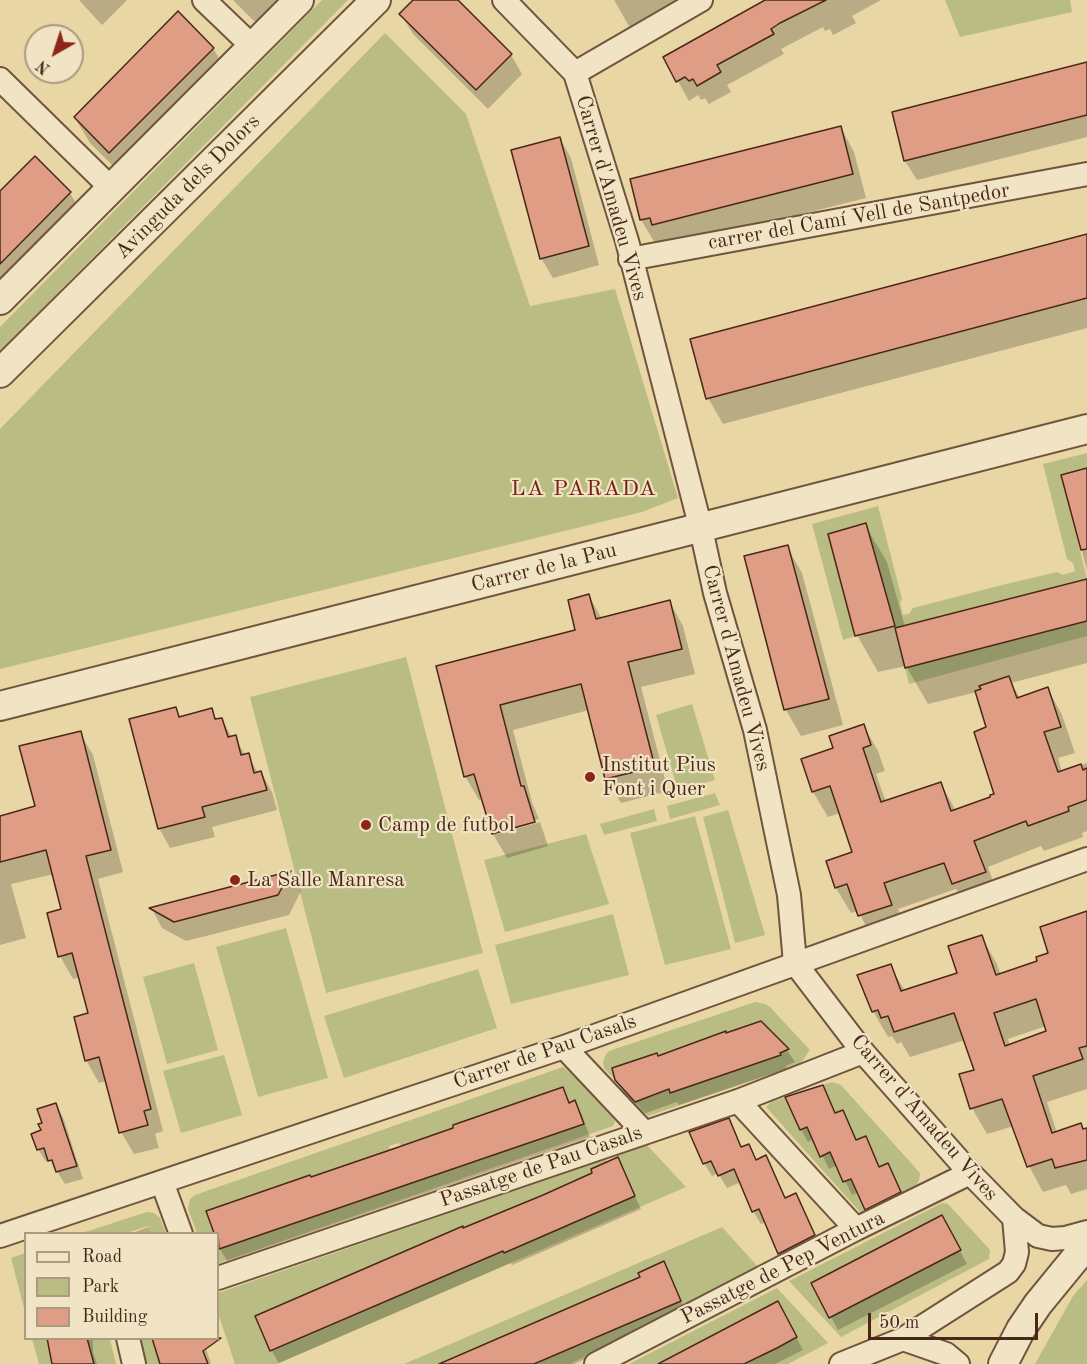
<!DOCTYPE html>
<meta charset="utf-8">
<style>
body{margin:0}
#map{position:relative;width:1087px;height:1364px;overflow:hidden;background:#e8d6a5;font-family:"Old Standard TT",serif}
canvas{display:block}
.legend{position:absolute;left:24px;top:1232px;width:195px;height:108px;box-sizing:border-box;background:#f0e4c4;border:2px solid #ad9980;margin:0;padding:8px 10px;list-style:none;font-size:18px;color:#49281a}
.legend li{display:flex;align-items:center;gap:12px;height:30px}
.legend b{width:30px;border:2px solid #ad9980}
.north{position:absolute;left:24px;top:24px;width:60px;height:60px;box-sizing:border-box;background:#f0e4c4;border:2px solid #ad9980;border-radius:50%;rotate:219deg;font-size:16px;font-weight:700;line-height:24px;text-align:center;color:#49281a}
.north::after{content:'';display:block;margin:auto;width:21px;height:27px;background:#8f2418;clip-path:polygon(50% 0,100% 100%,50% 72%,0 100%)}
.scale{position:absolute;left:868px;top:1313px;width:170px;height:27px;box-sizing:border-box;border:3px solid #49281a;border-top:0;padding-left:8px;font-size:18px;line-height:21px;white-space:nowrap;color:#49281a;-webkit-text-stroke:4px #f0e4c4;paint-order:stroke}
</style>
<div id="map">
<canvas width="1087" height="1364"></canvas>
<ul class="legend">
<li><b style="height:8px;background:#f0e4c4"></b>Road</li>
<li><b style="height:16px;background:#babd83"></b>Park</li>
<li><b style="height:16px;background:#e09d86"></b>Building</li>
</ul>
<div class="north">N</div>
<div class="scale">50 m</div>
</div>
<script>
const ctx = document.querySelector('canvas').getContext('2d');
ctx.lineJoin = 'round';
function paint(path, color) {
  ctx.fillStyle = color;
  ctx.fill(path, 'evenodd');
}
function shape(rows) {
  const path = new Path2D();
  for (const r of rows) {
    path.moveTo(r[0], r[1]);
    for (let i = 2; i < r.length; i += 2) path.lineTo(r[i], r[i + 1]);
  }
  return path;
}
function strokePath(path, color, width, dash) {
  ctx.strokeStyle = color;
  ctx.lineWidth = width;
  ctx.lineCap = dash ? 'butt' : 'round';
  ctx.setLineDash(dash || []);
  ctx.stroke(path);
}
function write(font, color, halo, rows, align = 'center') {
  ctx.font = font + ' "Old Standard TT",serif';
  ctx.lineWidth = 4.5;
  ctx.setLineDash([]);
  ctx.textBaseline = 'middle';
  ctx.strokeStyle = halo;
  ctx.fillStyle = color;
  for (const [text, x, y, turn = 0] of rows) {
    ctx.save();
    ctx.translate(x, y);
    ctx.rotate((+turn || 0) * Math.PI / 180);
    ctx.textAlign = isNaN(turn) ? turn : align;
    if (halo) ctx.strokeText(text, 0, 0);
    ctx.fillText(text, 0, 0);
    ctx.restore();
  }
}
const green = shape([
 [322,0,348,0,0,351,0,327],
 [945,0,1070,0,1072,12,960,37],
 [385,33,466,114,530,306,615,289,678,498,642,512,0,669,0,429],
 [1087,453,1087,468,1061,475,1087,579,895,628,866,524,828,534,855,636,843,640,812,524,878,506,902,599,900,603,903,615,909,614,913,608,1002,585,1057,572,1063,575,1075,571,1073,563,1067,559,1043,464],
 [1087,621,1087,636,909,684,905,668],
 [406,657,483,953,326,993,250,697],
 [692,704,715,780,678,791,656,715],
 [715,793,720,805,670,819,667,806],
 [654,809,657,821,604,835,600,824],
 [728,810,765,935,735,943,703,817],
 [695,816,731,949,665,965,630,833],
 [586,834,609,904,505,932,484,860],
 [613,914,629,975,511,1004,495,945],
 [286,928,328,1078,258,1097,216,947],
 [194,963,218,1050,167,1064,143,977],
 [478,969,497,1028,344,1078,324,1016],
 [755,1002,765,1004,770,1007,810,1050,800,1064,648,1116,635,1102,669,1089,738,1069,739,1070,780,1056,782,1042,771,1030,765,1032,761,1021,726,1033,725,1031,658,1056,656,1053,613,1068,615,1080,604,1068,603,1062,605,1056,609,1051],
 [224,1055,242,1115,181,1133,163,1071],
 [563,1067,573,1075,613,1118,615,1122,613,1126,219,1263,218,1264,218,1246,219,1249,322,1214,310,1175,207,1211,214,1233,197,1233,188,1209,190,1199,195,1195],
 [563,1088,569,1103,575,1101,584,1123,466,1163,453,1125],
 [429,1136,441,1173,351,1204,338,1168,390,1150,389,1146,399,1143,401,1146],
 [832,1082,841,1085,920,1173,919,1180,915,1187,863,1213,860,1212,766,1107,771,1102],
 [646,1144,686,1187,277,1364,235,1364,218,1313,218,1293,606,1159,607,1162,591,1169,592,1173,489,1217,504,1253,635,1196,617,1155],
 [463,1227,478,1262,271,1352,255,1316],
 [942,1203,948,1204,990,1250,989,1259,841,1337,789,1281],
 [147,1212,154,1213,160,1218,166,1233,151,1233,148,1226,126,1233,82,1233],
 [722,1227,759,1268,570,1364,404,1364],
 [664,1262,681,1301,580,1344,534,1323,640,1277,638,1273],
 [25,1253,26,1253,25,1312,11,1258],
 [1087,1280,1087,1364,1035,1364,1073,1296],
 [777,1288,828,1343,788,1364,629,1364],
 [32,1339,48,1339,53,1364,39,1364],
 [87,1339,110,1339,116,1364,94,1364],
 [139,1339,152,1339,160,1364,146,1364]
]);
const shadow = shape([
 [79,0,127,0,102,25],
 [233,0,301,0,267,34],
 [415,0,456,0,511,55,522,74,488,109,413,34,401,14],
 [614,0,678,0,630,28],
 [768,0,881,0,852,16,856,23,833,35,830,29,825,31,823,27,781,49,784,54,727,85,731,92,709,104,705,98,701,100,698,95,689,101,665,58],
 [213,48,228,74,125,178,90,143,75,118],
 [1087,64,1087,137,917,180,905,161,894,113],
 [841,128,854,152,866,198,667,248,655,243,641,220],
 [560,139,571,158,599,265,553,278,541,258],
 [70,193,85,219,0,304,0,194],
 [1087,236,1087,328,723,424,708,398],
 [1087,469,1087,571,1063,476],
 [865,525,887,562,905,627,1087,581,1087,663,1011,683,1020,698,1048,689,1062,715,1075,753,1058,758,1062,772,1087,763,1087,831,1082,833,1083,837,1044,851,1041,846,988,867,999,899,968,909,956,889,898,909,906,931,874,941,858,911,851,913,836,888,854,853,840,813,828,817,813,792,835,749,863,725,878,751,885,771,876,774,886,802,941,784,956,811,992,798,996,795,988,728,977,692,928,704,906,666,878,672,857,635],
 [787,547,802,573,843,725,801,736,786,710,746,557],
 [589,596,602,619,669,601,683,626,695,674,641,687,668,791,621,803,607,779,589,710,513,730,532,802,539,819,497,831,497,834,540,822,548,846,507,858,493,834,483,799,479,800,465,776,438,667,577,632],
 [176,709,181,718,211,710,217,720,222,719,232,738,235,737,245,755,248,755,258,773,261,772,272,792,277,810,212,827,215,837,170,848,159,828],
 [80,733,93,755,123,872,98,879,163,1131,155,1134,159,1148,134,1154,121,1132,107,1081,99,1083,86,1060,90,1014,80,977,73,979,60,956,63,910,54,874,11,884,26,938,0,945,0,818,36,807],
 [290,873,301,891,289,915,186,941,162,928,152,909],
 [1087,913,1087,1089,1047,1102,1057,1133,1087,1136,1087,1189,1071,1194,1066,1185,1043,1192,1029,1166,1014,1126,987,1134,972,1108,976,1071,965,1040,910,1057,901,1042,897,1044,892,1036,888,1037,873,1011,890,966,905,991,959,974,981,937,996,962,1001,975,1039,962,1050,954],
 [1046,1026,1048,1032,1010,1045,1008,1039],
 [761,1022,787,1050,795,1062,786,1066,787,1069,679,1105,677,1102,643,1114,624,1093,616,1079,658,1057],
 [822,1086,836,1115,843,1112,857,1142,866,1138,880,1168,894,1178,907,1205,874,1222,858,1192,852,1195,837,1165,829,1169,814,1139,808,1142,801,1129],
 [562,1089,570,1104,575,1102,582,1115,590,1137,227,1261,220,1249,218,1234,215,1234,208,1212,311,1179],
 [56,1105,63,1117,83,1179,65,1184,51,1162,60,1160,50,1159,46,1162,38,1149,44,1124],
 [728,1120,742,1149,748,1146,757,1161,766,1157,786,1199,796,1195,821,1249,787,1266,766,1222,761,1224,753,1211,741,1182,727,1188,718,1173,712,1176,704,1163],
 [617,1159,641,1209,512,1265,511,1263,279,1363,271,1350,463,1230,594,1173],
 [148,1227,152,1234,130,1234],
 [949,1230,967,1264,838,1330,831,1317],
 [664,1263,687,1314,574,1364,442,1364,642,1278],
 [785,1316,803,1350,775,1364,661,1364],
 [50,1338,93,1338,93,1352,97,1364,55,1364],
 [202,1338,211,1363,209,1364,161,1364]
]);
const building = shape([
 [413,0,458,0,512,54,476,90,399,14,413,0],
 [765,0,826,0,780,23,771,29,774,34,717,65,721,72,697,86,693,79,689,81,685,77,676,82,663,57,765,0],
 [178,11,214,48,109,153,74,117,178,11],
 [1087,62,1087,115,904,161,892,112,1087,62],
 [841,126,853,174,652,225,650,218,640,220,630,179,841,126],
 [560,137,589,246,540,259,511,150,560,137],
 [35,156,71,192,0,264,0,191,35,156],
 [1087,234,1087,298,706,399,690,339,1087,234],
 [1087,468,1087,549,1081,550,1061,475,1087,468],
 [866,523,895,626,855,636,828,534,866,523],
 [788,545,829,699,784,710,744,556,788,545],
 [1087,579,1087,621,905,668,895,628,1087,579],
 [589,594,596,619,670,600,682,649,628,662,655,767,605,779,581,684,500,705,521,786,524,786,535,822,492,834,474,774,464,777,436,666,575,630,568,600,589,594],
 [1009,676,1017,698,1048,687,1061,727,1044,732,1058,772,1081,764,1083,770,1087,768,1087,800,1068,807,1069,811,1028,826,1026,821,974,841,986,872,952,884,944,863,884,883,892,905,858,916,847,884,835,888,826,861,852,852,830,786,812,792,801,759,833,748,829,736,864,724,871,745,863,748,881,802,941,782,951,811,990,797,990,795,994,794,974,732,986,727,975,691,981,689,979,686,1009,676],
 [176,707,179,717,212,708,215,719,222,718,228,737,236,735,241,755,249,753,254,773,261,771,267,790,202,807,205,817,158,829,129,719,176,707],
 [81,731,111,850,86,856,151,1109,144,1111,148,1125,119,1133,99,1057,85,1061,74,1017,88,1013,72,953,58,957,47,913,61,909,46,850,0,862,0,816,35,806,19,746,81,731],
 [291,871,278,895,174,922,149,908,291,871],
 [1087,911,1087,1046,1079,1048,1083,1059,1033,1076,1052,1133,1081,1123,1083,1129,1087,1128,1087,1160,1055,1168,1052,1159,1027,1167,1002,1099,970,1109,959,1074,974,1070,954,1013,894,1032,888,1016,881,1018,878,1010,872,1012,857,975,891,964,901,991,957,973,948,946,982,935,996,975,1037,961,1036,957,1048,953,1040,927,1087,911],
 [1036,999,1046,1031,1005,1046,994,1013,1036,999],
 [761,1021,789,1049,780,1053,781,1055,670,1093,669,1089,635,1102,615,1080,612,1068,657,1053,658,1056,726,1031,726,1033,761,1021],
 [823,1085,835,1113,843,1110,856,1140,866,1136,879,1167,888,1163,901,1192,865,1210,851,1179,843,1182,830,1152,820,1157,807,1127,800,1130,785,1097,823,1085],
 [563,1087,569,1103,575,1100,584,1124,219,1249,218,1233,214,1233,206,1211,310,1175,311,1177,390,1150,453,1128,453,1125,563,1087],
 [56,1103,77,1166,56,1172,52,1160,48,1161,44,1148,37,1150,31,1134,41,1130,38,1124,42,1123,37,1109,56,1103],
 [729,1118,741,1147,749,1144,756,1160,766,1155,785,1198,796,1193,815,1235,778,1254,759,1209,752,1212,734,1169,718,1176,711,1161,703,1164,689,1132,729,1118],
 [618,1157,635,1196,504,1253,503,1251,270,1351,255,1316,463,1226,463,1228,543,1195,592,1173,591,1169,618,1157],
 [942,1215,961,1250,829,1318,811,1283,942,1215],
 [664,1261,681,1301,534,1364,439,1364,640,1277,638,1273,664,1261],
 [778,1301,797,1337,777,1348,744,1364,658,1364,778,1301],
 [47,1338,87,1338,94,1364,52,1364,47,1338],
 [152,1338,221,1338,203,1351,208,1364,160,1364,152,1338]
]);
const minor = shape([
 [204,0,252,46],
 [504,0,575,73,627,241,701,529,715,593,755,730,789,895,795,963,863,1052,970,1173,1014,1218,1038,1236,1052,1239,1065,1238,1087,1232],
 [575,73,701,0],
 [0,79,111,188],
 [630,259,1087,174],
 [564,1047,644,1132],
 [738,1101,856,1229],
 [162,1182,181,1234],
 [0,1236,564,1047,1087,859],
 [218,1278,738,1101,863,1052],
 [128,1338,134,1364],
 [903,1339,946,1354,958,1364],
 [596,1364,856,1229,970,1173],
 [841,1364,903,1339,1008,1272,1014,1264,1017,1252,1014,1218]
]);
const tertiary = shape([
 [0,300,299,0],
 [0,373,376,0],
 [0,706,1087,429],
 [1003,1364,1021,1329,1038,1304,1087,1244]
]);
const markers = [
 [590,777,6,"#8f2418"],
 [366,825,6,"#8f2418"],
 [235,880,6,"#8f2418"]
];
const streetNames = [
 ["Avinguda dels Dolors",188,187,-45],
 ["Carrer d'Amadeu Vives",611,198,74],
 ["carrer del Camí Vell de Santpedor",859,217,-10],
 ["Carrer de la Pau",544,568,-14],
 ["Carrer d'Amadeu Vives",736,668,75],
 ["Carrer de Pau Casals",545,1052,-19],
 ["Carrer d'Amadeu Vives",924,1118,49],
 ["Passatge de Pau Casals",541,1167,-19],
 ["Passatge de Pep Ventura",783,1268,-27]
];
const poiNames = [
 ["Institut Pius",602,765],
 ["Font i Quer",602,789],
 ["Camp de futbol",378,825],
 ["La Salle Manresa",247,880]
];
const neighbourhoodNames = [
 ["LA PARADA",584,489]
];
paint(green, '#babd83');
paint(shadow, '#0003');
paint(building, '#e09d86');
strokePath(building, '#49281a', 1.5);
strokePath(minor, '#71543d', 26);
strokePath(tertiary, '#71543d', 32);
strokePath(minor, '#f0e4c4', 22);
strokePath(tertiary, '#f0e4c4', 28);
for (const [x, y, r, color] of markers) {
  const dot = new Path2D();
  dot.arc(x, y, r, 0, 2 * Math.PI);
  ctx.fillStyle = color;
  ctx.fill(dot);
  strokePath(dot, '#f0e4c4', 2);
}
write('21px', '#49281a', '#f0e4c4', streetNames);
write('21px', '#49281a', '#f0e4c4', poiNames, 'left');
ctx.letterSpacing = '1.5px';
write('22px', '#7a1f14', '#f0e4c4', neighbourhoodNames);
ctx.letterSpacing = '0px';
</script>
